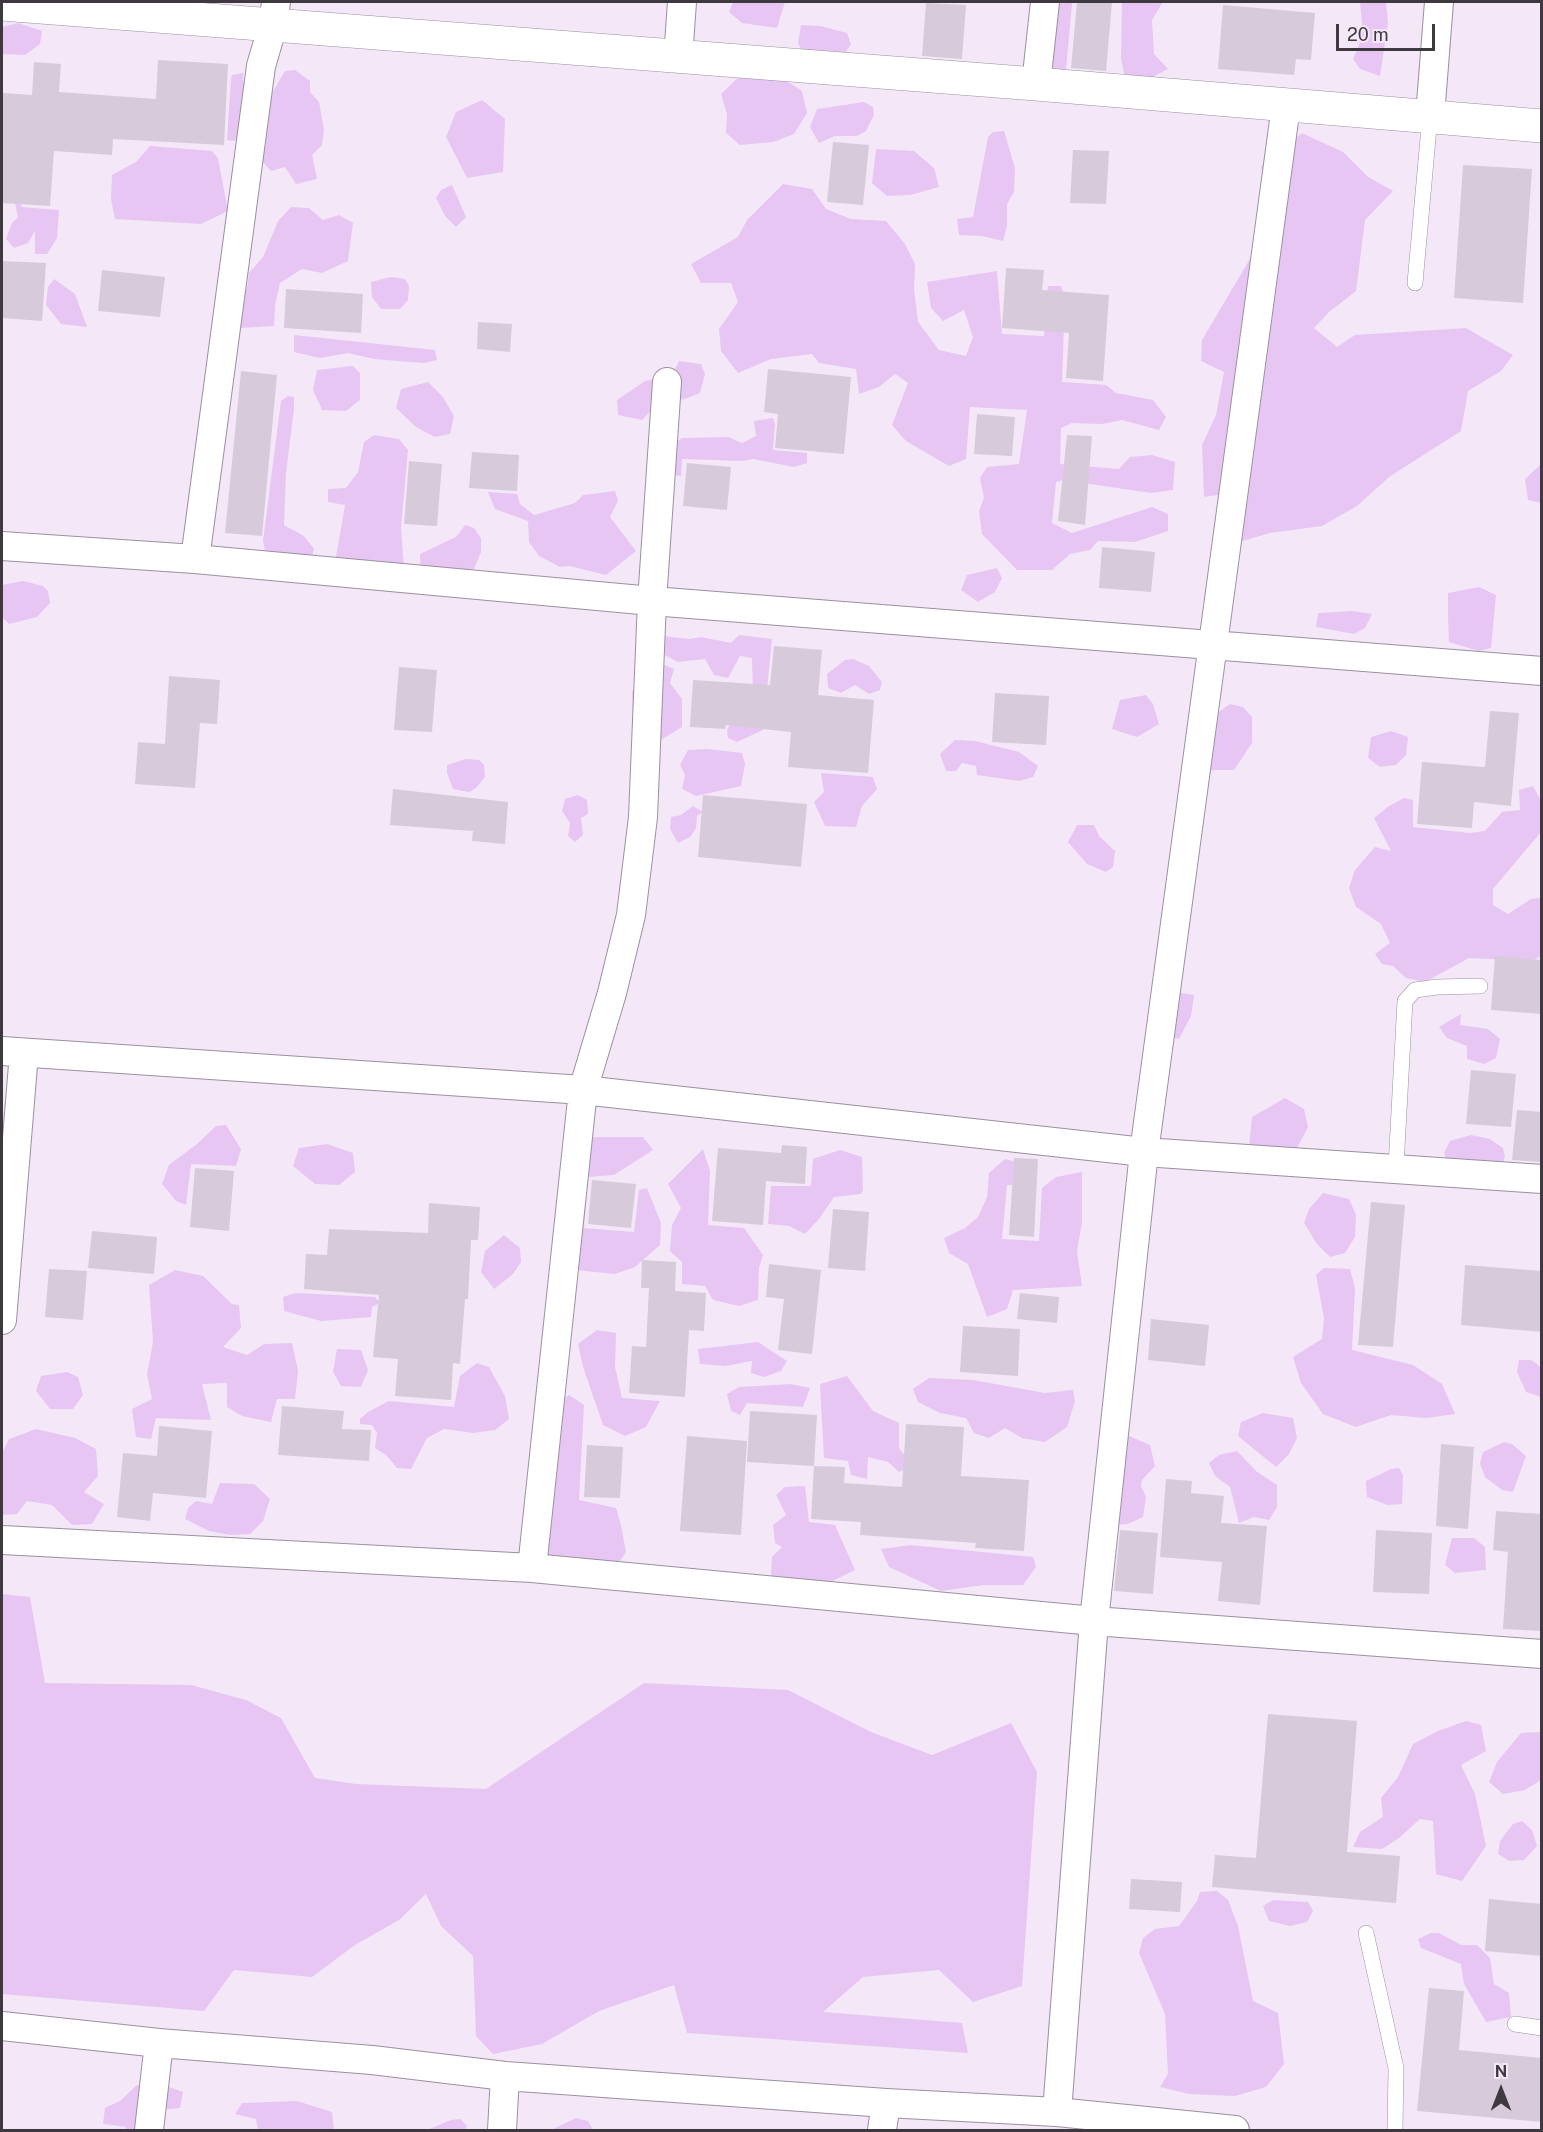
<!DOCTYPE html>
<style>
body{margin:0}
#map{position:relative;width:1543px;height:2132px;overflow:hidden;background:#f4e8f8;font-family:"Public Sans",sans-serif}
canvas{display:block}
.frame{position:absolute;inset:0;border:3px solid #3d393f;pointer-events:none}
.north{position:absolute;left:1471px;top:2060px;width:60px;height:60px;-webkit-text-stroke:4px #f4e8f8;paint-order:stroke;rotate:0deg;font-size:16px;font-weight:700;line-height:24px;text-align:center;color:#3d393f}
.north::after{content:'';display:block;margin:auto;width:21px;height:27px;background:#3d393f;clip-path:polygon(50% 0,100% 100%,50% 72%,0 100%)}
.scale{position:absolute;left:1336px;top:24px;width:99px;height:27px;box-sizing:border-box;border:3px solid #3d393f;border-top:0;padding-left:8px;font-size:18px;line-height:21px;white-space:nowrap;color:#3d393f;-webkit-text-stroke:4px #f4e8f8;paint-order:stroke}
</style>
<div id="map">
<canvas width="1543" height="2132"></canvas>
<div class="frame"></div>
<div class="north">N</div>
<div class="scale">20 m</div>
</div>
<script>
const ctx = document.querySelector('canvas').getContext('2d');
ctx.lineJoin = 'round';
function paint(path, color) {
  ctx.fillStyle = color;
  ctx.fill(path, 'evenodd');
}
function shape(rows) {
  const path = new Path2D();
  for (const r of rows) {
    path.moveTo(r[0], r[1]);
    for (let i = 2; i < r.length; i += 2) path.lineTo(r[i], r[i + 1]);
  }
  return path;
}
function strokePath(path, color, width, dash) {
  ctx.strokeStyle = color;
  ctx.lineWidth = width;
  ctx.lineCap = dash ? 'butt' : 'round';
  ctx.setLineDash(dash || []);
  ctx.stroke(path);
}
const green = shape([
 [733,2,785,2,777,28,742,23,729,12],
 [1043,2,1072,2,1072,4,1066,69,1043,79],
 [1122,2,1163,2,1152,20,1154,54,1168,69,1143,82,1125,78,1121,59],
 [1360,2,1386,2,1388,23,1380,76,1360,69,1353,59,1359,45,1362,23],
 [18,23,42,31,40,44,25,55,2,54,2,27],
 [801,25,820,26,847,33,851,44,844,55,806,58,798,43],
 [295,70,310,81,310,92,319,102,324,130,322,145,312,155,317,179,296,184,285,167,271,171,260,159,266,145,260,125,265,105,285,71],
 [243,73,243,81,251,102,246,132,234,141,227,140,231,79,232,75],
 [743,73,776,74,802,91,807,113,794,134,773,142,740,145,726,133,727,114,721,94],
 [482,100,505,119,503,172,467,178,446,137,456,112],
 [864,102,873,107,874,115,866,131,857,136,835,136,819,143,810,127,817,109],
 [1004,131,1015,168,1014,192,1007,204,1007,226,1003,241,982,236,959,235,957,219,973,217,988,137,993,132],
 [1302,133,1343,152,1368,177,1393,191,1365,220,1356,291,1329,312,1314,328,1337,347,1355,335,1466,328,1513,355,1501,371,1468,391,1461,431,1389,477,1357,506,1322,526,1270,533,1236,543,1231,493,1204,497,1202,445,1216,415,1224,372,1201,361,1202,340,1273,220,1261,166],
 [150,146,212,151,218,158,228,211,201,224,115,219,111,199,112,175,136,162],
 [876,149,914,151,934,168,939,187,910,195,887,196,872,183],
 [783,184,812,189,826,209,851,219,886,221,905,244,915,264,914,289,918,322,939,350,966,356,973,337,964,310,943,321,931,308,927,282,997,271,1002,334,1044,336,1048,286,1061,286,1065,299,1062,382,1106,385,1116,393,1153,400,1166,417,1159,430,1122,420,1103,424,1072,423,1061,428,1060,464,1119,469,1130,457,1152,455,1175,462,1173,490,1151,493,1063,480,1056,482,1052,523,1072,533,1152,507,1168,514,1168,531,1135,542,1098,541,1090,550,1070,554,1052,570,1017,570,982,534,979,511,984,498,980,478,987,467,1019,464,1027,410,970,407,966,459,949,466,906,441,892,425,908,383,895,374,879,387,859,394,856,369,819,363,812,354,771,359,738,373,721,351,719,329,738,302,731,283,701,283,691,264,738,237,747,220],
 [452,185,466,217,456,227,445,216,436,198,441,190],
 [19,202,22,207,59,210,57,238,47,254,35,254,35,231,28,243,14,248,6,239,12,223,18,217,15,203],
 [291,207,309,208,323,220,339,215,353,223,348,261,322,273,302,269,280,283,275,305,274,326,241,328,232,307,247,289,249,273,263,257,278,221],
 [391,277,405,279,409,286,408,300,400,309,381,309,372,297,371,282],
 [54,279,75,294,87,327,61,324,46,305,48,287],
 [294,335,435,350,437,360,424,363,374,359,348,353,320,358,294,352],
 [679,361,701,364,705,374,700,393,685,399,657,404,642,420,618,415,617,400,645,381,671,377],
 [353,366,360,373,360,400,346,411,322,410,313,390,317,370],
 [428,382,443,397,454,416,450,434,435,437,416,427,396,408,401,389],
 [288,396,294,397,294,409,286,473,284,525,304,536,314,549,309,568,280,560,265,551,263,541,281,401],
 [773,418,775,424,773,450,807,453,807,463,794,467,753,459,742,461,682,459,681,476,674,475,668,449,682,438,728,437,742,443,756,436,754,421],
 [374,435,399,439,408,450,401,528,404,568,350,569,336,557,345,505,328,502,328,489,346,488,358,472,364,442],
 [1541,464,1541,503,1528,500,1525,479],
 [615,491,618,501,610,517,636,551,606,575,569,566,560,567,539,556,529,542,528,521,495,509,488,492,517,494,520,504,534,515,575,503,583,495],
 [465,525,474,528,481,538,481,552,474,569,421,574,420,554,456,537],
 [997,568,1002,578,995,592,978,602,961,590,967,575],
 [23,581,43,586,48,591,50,603,37,617,9,624,2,617,2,585],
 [1479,587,1496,595,1491,648,1479,651,1449,642,1448,616,1448,593],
 [1353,611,1372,614,1365,628,1354,634,1316,627,1318,613],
 [739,635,772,639,763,730,737,742,728,738,727,730,732,720,753,696,752,658,740,656,728,678,714,675,705,659,678,662,657,651,662,636,690,639,701,637,731,643],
 [853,659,869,666,882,682,880,690,869,694,855,685,841,693,828,688,827,674,845,660],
 [660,663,674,669,670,683,682,699,682,727,656,743,633,729,632,692,641,674],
 [1146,695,1153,704,1159,724,1137,737,1112,729,1120,700],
 [1230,704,1243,707,1252,717,1252,743,1234,770,1206,770,1201,724],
 [1391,731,1408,737,1406,755,1396,765,1380,767,1368,758,1371,737],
 [955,740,975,741,1019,752,1038,766,1033,777,1019,781,977,775,976,766,962,763,956,771,946,771,940,754],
 [707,749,742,753,745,764,741,786,696,796,682,789,685,775,680,765,688,750],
 [466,759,479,760,484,765,485,777,476,788,469,792,453,789,447,773,447,765],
 [821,773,873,777,877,789,862,806,856,827,825,826,814,802,824,792],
 [1533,786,1541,801,1541,832,1493,889,1493,905,1508,914,1531,899,1541,898,1541,956,1532,961,1469,958,1425,982,1406,978,1393,966,1382,964,1375,954,1390,943,1381,924,1356,907,1349,888,1355,870,1375,847,1391,851,1374,818,1389,806,1404,798,1413,800,1413,827,1470,833,1485,831,1502,812,1520,810,1519,790],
 [578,795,587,800,588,814,581,818,583,835,575,842,568,836,570,823,562,811,565,799],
 [693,806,703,812,697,816,696,828,690,837,678,843,670,829,671,817,681,815],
 [1077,825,1094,825,1099,836,1115,851,1113,867,1106,872,1087,864,1068,842],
 [1171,991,1194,995,1191,1016,1179,1039,1158,1035,1151,1025,1149,1008],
 [1461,1014,1460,1025,1488,1029,1500,1039,1496,1058,1484,1064,1467,1059,1467,1046,1447,1038,1439,1027],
 [1285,1098,1304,1109,1308,1127,1297,1148,1248,1157,1252,1117],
 [226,1125,241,1149,236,1166,191,1164,186,1205,176,1201,162,1184,169,1165,197,1144,216,1126],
 [1471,1135,1490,1139,1503,1148,1505,1157,1500,1171,1449,1166,1444,1153,1450,1141],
 [574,1137,643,1137,653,1150,614,1175,588,1177,584,1228,634,1232,639,1190,647,1188,661,1223,660,1245,635,1267,615,1274,565,1269],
 [327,1144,353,1153,355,1172,339,1185,315,1184,293,1166,299,1148],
 [703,1149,710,1171,708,1225,744,1228,763,1255,759,1268,758,1300,739,1306,713,1300,705,1286,682,1284,682,1262,670,1251,672,1225,681,1208,668,1184],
 [840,1150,862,1157,863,1190,861,1194,834,1197,819,1219,805,1234,789,1226,768,1224,771,1186,811,1186,813,1159],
 [1005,1159,1023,1164,1026,1185,1007,1185,1002,1239,1039,1241,1042,1188,1056,1177,1082,1172,1082,1222,1077,1251,1082,1286,1013,1290,1007,1309,987,1317,968,1264,949,1253,944,1238,965,1228,978,1217,987,1197,989,1173],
 [1323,1193,1349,1199,1356,1215,1355,1237,1345,1253,1330,1257,1317,1244,1304,1223,1309,1209],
 [504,1235,520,1248,521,1262,513,1274,494,1289,481,1272,485,1251],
 [1324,1268,1350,1269,1355,1288,1352,1350,1413,1365,1442,1384,1455,1414,1427,1418,1391,1415,1356,1427,1323,1414,1301,1383,1293,1357,1322,1339,1324,1318,1316,1275],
 [175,1270,203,1276,232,1304,239,1305,241,1328,223,1347,247,1355,264,1344,292,1343,298,1371,295,1399,277,1399,271,1422,242,1416,227,1407,227,1383,202,1384,211,1420,156,1418,151,1439,136,1437,132,1409,152,1399,147,1374,153,1342,149,1285],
 [295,1293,375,1297,380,1303,372,1307,371,1317,321,1321,284,1311,283,1297],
 [597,1330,616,1333,615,1367,622,1398,660,1401,646,1427,625,1436,603,1425,583,1367,578,1344],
 [758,1342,787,1361,781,1371,764,1377,751,1373,752,1361,725,1366,700,1364,698,1349],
 [337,1349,361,1350,368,1370,361,1387,341,1386,333,1372],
 [1519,1360,1531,1360,1541,1367,1541,1397,1526,1392,1517,1372],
 [477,1363,489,1367,505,1396,509,1419,495,1430,473,1433,444,1429,427,1438,411,1469,397,1468,386,1455,375,1448,377,1433,372,1425,360,1424,360,1419,368,1412,389,1401,454,1407,460,1376],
 [67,1372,78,1377,83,1395,73,1409,50,1409,36,1391,41,1376],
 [847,1376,873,1411,899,1423,899,1448,913,1466,899,1472,888,1462,868,1457,867,1479,851,1475,848,1461,824,1458,820,1384],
 [929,1378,973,1380,1045,1393,1073,1390,1075,1401,1067,1427,1045,1442,1022,1438,1005,1428,989,1438,974,1433,966,1418,940,1413,918,1402,913,1389],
 [791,1384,810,1388,803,1407,747,1403,740,1415,731,1411,727,1394,739,1387],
 [569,1395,584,1405,579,1500,616,1508,621,1525,626,1552,614,1570,538,1562,538,1415],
 [1263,1413,1293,1418,1297,1438,1289,1454,1276,1467,1238,1436,1241,1422],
 [36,1429,75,1438,96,1449,98,1476,84,1492,104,1504,92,1524,72,1525,52,1505,27,1501,17,1514,2,1515,2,1453,9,1439],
 [1129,1436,1150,1445,1155,1466,1142,1480,1141,1486,1146,1497,1143,1517,1128,1524,1109,1525,1115,1440],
 [1504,1442,1512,1444,1526,1456,1513,1492,1502,1490,1485,1477,1480,1464,1483,1452],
 [1237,1451,1256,1471,1277,1485,1277,1507,1269,1520,1254,1517,1239,1523,1230,1487,1215,1476,1209,1463,1219,1455],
 [1399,1468,1403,1475,1402,1504,1387,1505,1367,1497,1366,1481,1391,1469],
 [220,1483,254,1484,270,1499,263,1521,250,1534,230,1535,209,1531,185,1519,188,1508,196,1501,212,1504],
 [805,1486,809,1522,835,1525,855,1570,824,1585,778,1582,771,1576,772,1557,782,1547,775,1543,773,1525,786,1515,776,1495,785,1487],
 [1452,1538,1474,1538,1485,1547,1486,1570,1455,1573,1445,1565],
 [911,1545,1033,1557,1036,1567,1023,1585,983,1585,941,1591,889,1567,881,1549],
 [2,1594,30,1597,45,1683,191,1685,246,1700,281,1718,315,1778,356,1784,486,1789,644,1683,788,1690,871,1732,932,1755,1011,1723,1037,1772,1022,1986,973,2002,939,1970,863,1977,823,2012,962,2023,968,2053,687,2033,674,1985,599,2011,542,2044,493,2054,476,2036,473,1956,441,1926,426,1894,399,1920,355,1945,312,1977,234,1970,204,2011,2,1994],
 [1466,1721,1481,1725,1486,1751,1461,1765,1475,1794,1486,1846,1462,1881,1436,1874,1433,1821,1420,1819,1399,1838,1382,1849,1353,1847,1360,1832,1383,1817,1381,1798,1398,1777,1413,1744,1438,1731],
 [1541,1732,1541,1780,1525,1790,1503,1794,1489,1782,1497,1762,1521,1733],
 [1522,1821,1532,1830,1537,1846,1524,1860,1509,1861,1498,1854,1500,1841,1513,1824],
 [1217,1891,1228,1900,1238,1926,1253,2001,1278,2013,1284,2064,1266,2087,1235,2096,1189,2094,1160,2087,1168,2074,1165,2014,1139,1953,1143,1938,1155,1929,1179,1926,1197,1901,1200,1892],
 [1273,1900,1308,1902,1313,1911,1307,1922,1290,1926,1269,1921,1263,1906],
 [1431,1933,1439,1933,1461,1945,1477,1945,1490,1958,1494,1984,1509,1993,1511,2017,1486,2022,1464,1984,1461,1964,1421,1948,1418,1939],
 [137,2085,169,2087,183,2092,180,2108,151,2111,149,2130,125,2130,126,2127,103,2124,105,2108,120,2101],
 [297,2101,332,2112,334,2130,258,2130,256,2119,235,2114,242,2103],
 [576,2118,588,2121,593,2130,551,2130],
 [460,2119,467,2126,465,2130,427,2130,451,2120]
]);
const building = shape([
 [1077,2,1112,2,1106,71,1071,68],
 [926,3,966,5,962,59,922,56],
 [1223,5,1315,13,1311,60,1296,59,1294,75,1218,69],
 [158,60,228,64,224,145,113,139,112,155,54,151,50,206,2,203,3,93,32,95,34,62,61,64,59,92,156,99],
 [833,142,869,145,863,205,827,202],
 [1073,150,1109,151,1106,204,1070,203],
 [1463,165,1532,169,1523,303,1454,298],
 [2,261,46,263,42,321,2,318],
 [1006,268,1044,270,1042,290,1109,295,1103,381,1066,378,1069,333,1002,328],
 [102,270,165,277,160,317,98,311],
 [286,289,363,294,361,333,284,328],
 [478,322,512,324,510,352,477,349],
 [768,369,851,377,844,454,775,448,778,414,764,412],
 [241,371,277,375,262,536,225,533],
 [977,414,1015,417,1012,456,974,454],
 [1067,435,1092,436,1085,525,1058,521],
 [472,452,519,455,517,491,469,488],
 [409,461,442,464,437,526,404,524],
 [687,463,731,467,727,510,683,506],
 [1102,547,1155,552,1151,592,1099,588],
 [774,646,822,650,818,695,874,700,868,773,788,767,791,732,726,725,725,729,690,727,693,680,770,685],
 [399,667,437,670,432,732,394,730],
 [169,676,220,680,217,724,200,723,195,788,135,784,138,742,165,744],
 [995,693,1049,696,1046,745,992,742],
 [1490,711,1519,713,1511,806,1474,802,1472,828,1417,824,1422,762,1485,767],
 [393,789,508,802,505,844,472,841,473,831,390,825],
 [703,795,807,804,801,867,698,857],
 [1495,956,1542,960,1542,1014,1491,1010],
 [1471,1070,1516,1074,1511,1127,1466,1124],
 [1517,1110,1542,1112,1542,1162,1512,1160],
 [782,1145,807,1147,805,1184,766,1181,763,1225,712,1221,718,1148,781,1153],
 [1014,1158,1038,1159,1034,1237,1009,1235],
 [195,1168,234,1171,229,1231,190,1227],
 [592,1180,636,1184,631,1228,588,1224],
 [1371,1202,1405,1205,1393,1347,1358,1345],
 [429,1203,480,1207,478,1240,471,1240,468,1299,465,1299,460,1364,453,1363,451,1400,395,1396,398,1359,373,1357,379,1295,304,1289,306,1254,327,1255,329,1229,428,1233],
 [833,1209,869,1212,865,1271,828,1268],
 [92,1231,157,1237,154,1274,88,1268],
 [642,1260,676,1262,675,1291,706,1293,704,1331,689,1330,685,1397,629,1393,632,1346,646,1347,649,1288,641,1288],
 [769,1264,821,1270,812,1354,778,1350,784,1299,766,1297],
 [1465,1265,1542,1271,1542,1332,1461,1325],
 [49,1269,87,1271,83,1320,45,1317],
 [1020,1293,1059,1297,1057,1323,1017,1319],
 [1151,1319,1209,1325,1205,1366,1148,1360],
 [963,1326,1020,1329,1018,1376,960,1372],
 [282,1406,344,1411,342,1429,371,1430,369,1461,278,1455],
 [750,1411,817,1415,814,1466,747,1462],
 [906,1424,964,1427,961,1476,1029,1480,1024,1551,975,1548,976,1543,860,1535,861,1522,811,1519,814,1466,845,1467,844,1483,902,1487],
 [159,1426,212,1431,206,1498,153,1493,150,1521,117,1517,123,1453,157,1456],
 [687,1436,747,1441,741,1535,680,1531],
 [1441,1444,1474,1447,1468,1529,1436,1526],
 [587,1445,623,1447,620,1498,584,1497],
 [1166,1479,1192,1481,1191,1493,1224,1496,1221,1523,1267,1526,1260,1605,1218,1601,1222,1562,1160,1557],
 [1496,1511,1542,1514,1542,1631,1503,1629,1508,1552,1493,1550],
 [1120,1530,1158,1533,1153,1594,1114,1591],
 [1376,1530,1432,1533,1429,1594,1373,1592],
 [1268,1714,1357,1721,1347,1852,1400,1856,1396,1903,1212,1887,1215,1855,1256,1858],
 [1131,1879,1182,1882,1180,1912,1129,1909],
 [1489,1899,1542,1904,1542,1956,1485,1951],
 [1429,1988,1464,1991,1459,2050,1542,2058,1542,2122,1417,2111]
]);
const service = shape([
 [1415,283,1430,116],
 [1396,1167,1405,1001,1415,990,1437,987,1480,986],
 [1366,1933,1396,2068,1395,2130],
 [1515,2024,1542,2028]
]);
const minor = shape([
 [678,58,682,2],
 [1036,84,1045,2],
 [1430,116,1439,2],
 [2,546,195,559,652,601,1542,671],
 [195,559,261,66,273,25,276,2],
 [2,1051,583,1090,1144,1152,1542,1179],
 [2,1320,24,1053],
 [2,1540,532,1568,1094,1621,1542,1654],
 [532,1568,583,1090,612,993,631,915,643,817,652,601,667,382],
 [2,2026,159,2043,372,2060,505,2076,886,2103,1057,2112,1235,2130],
 [1057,2112,1094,1621,1144,1152,1286,106],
 [149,2130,159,2043],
 [502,2130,505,2076],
 [882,2130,886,2103]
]);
const tertiary = shape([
 [2,4,1036,84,1542,126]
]);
paint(green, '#e7c6f3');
paint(building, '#d7cbdb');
strokePath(service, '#9b909f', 16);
strokePath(minor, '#9b909f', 30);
strokePath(tertiary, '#9b909f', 34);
strokePath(service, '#fff', 15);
strokePath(minor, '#fff', 28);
strokePath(tertiary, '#fff', 33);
</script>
